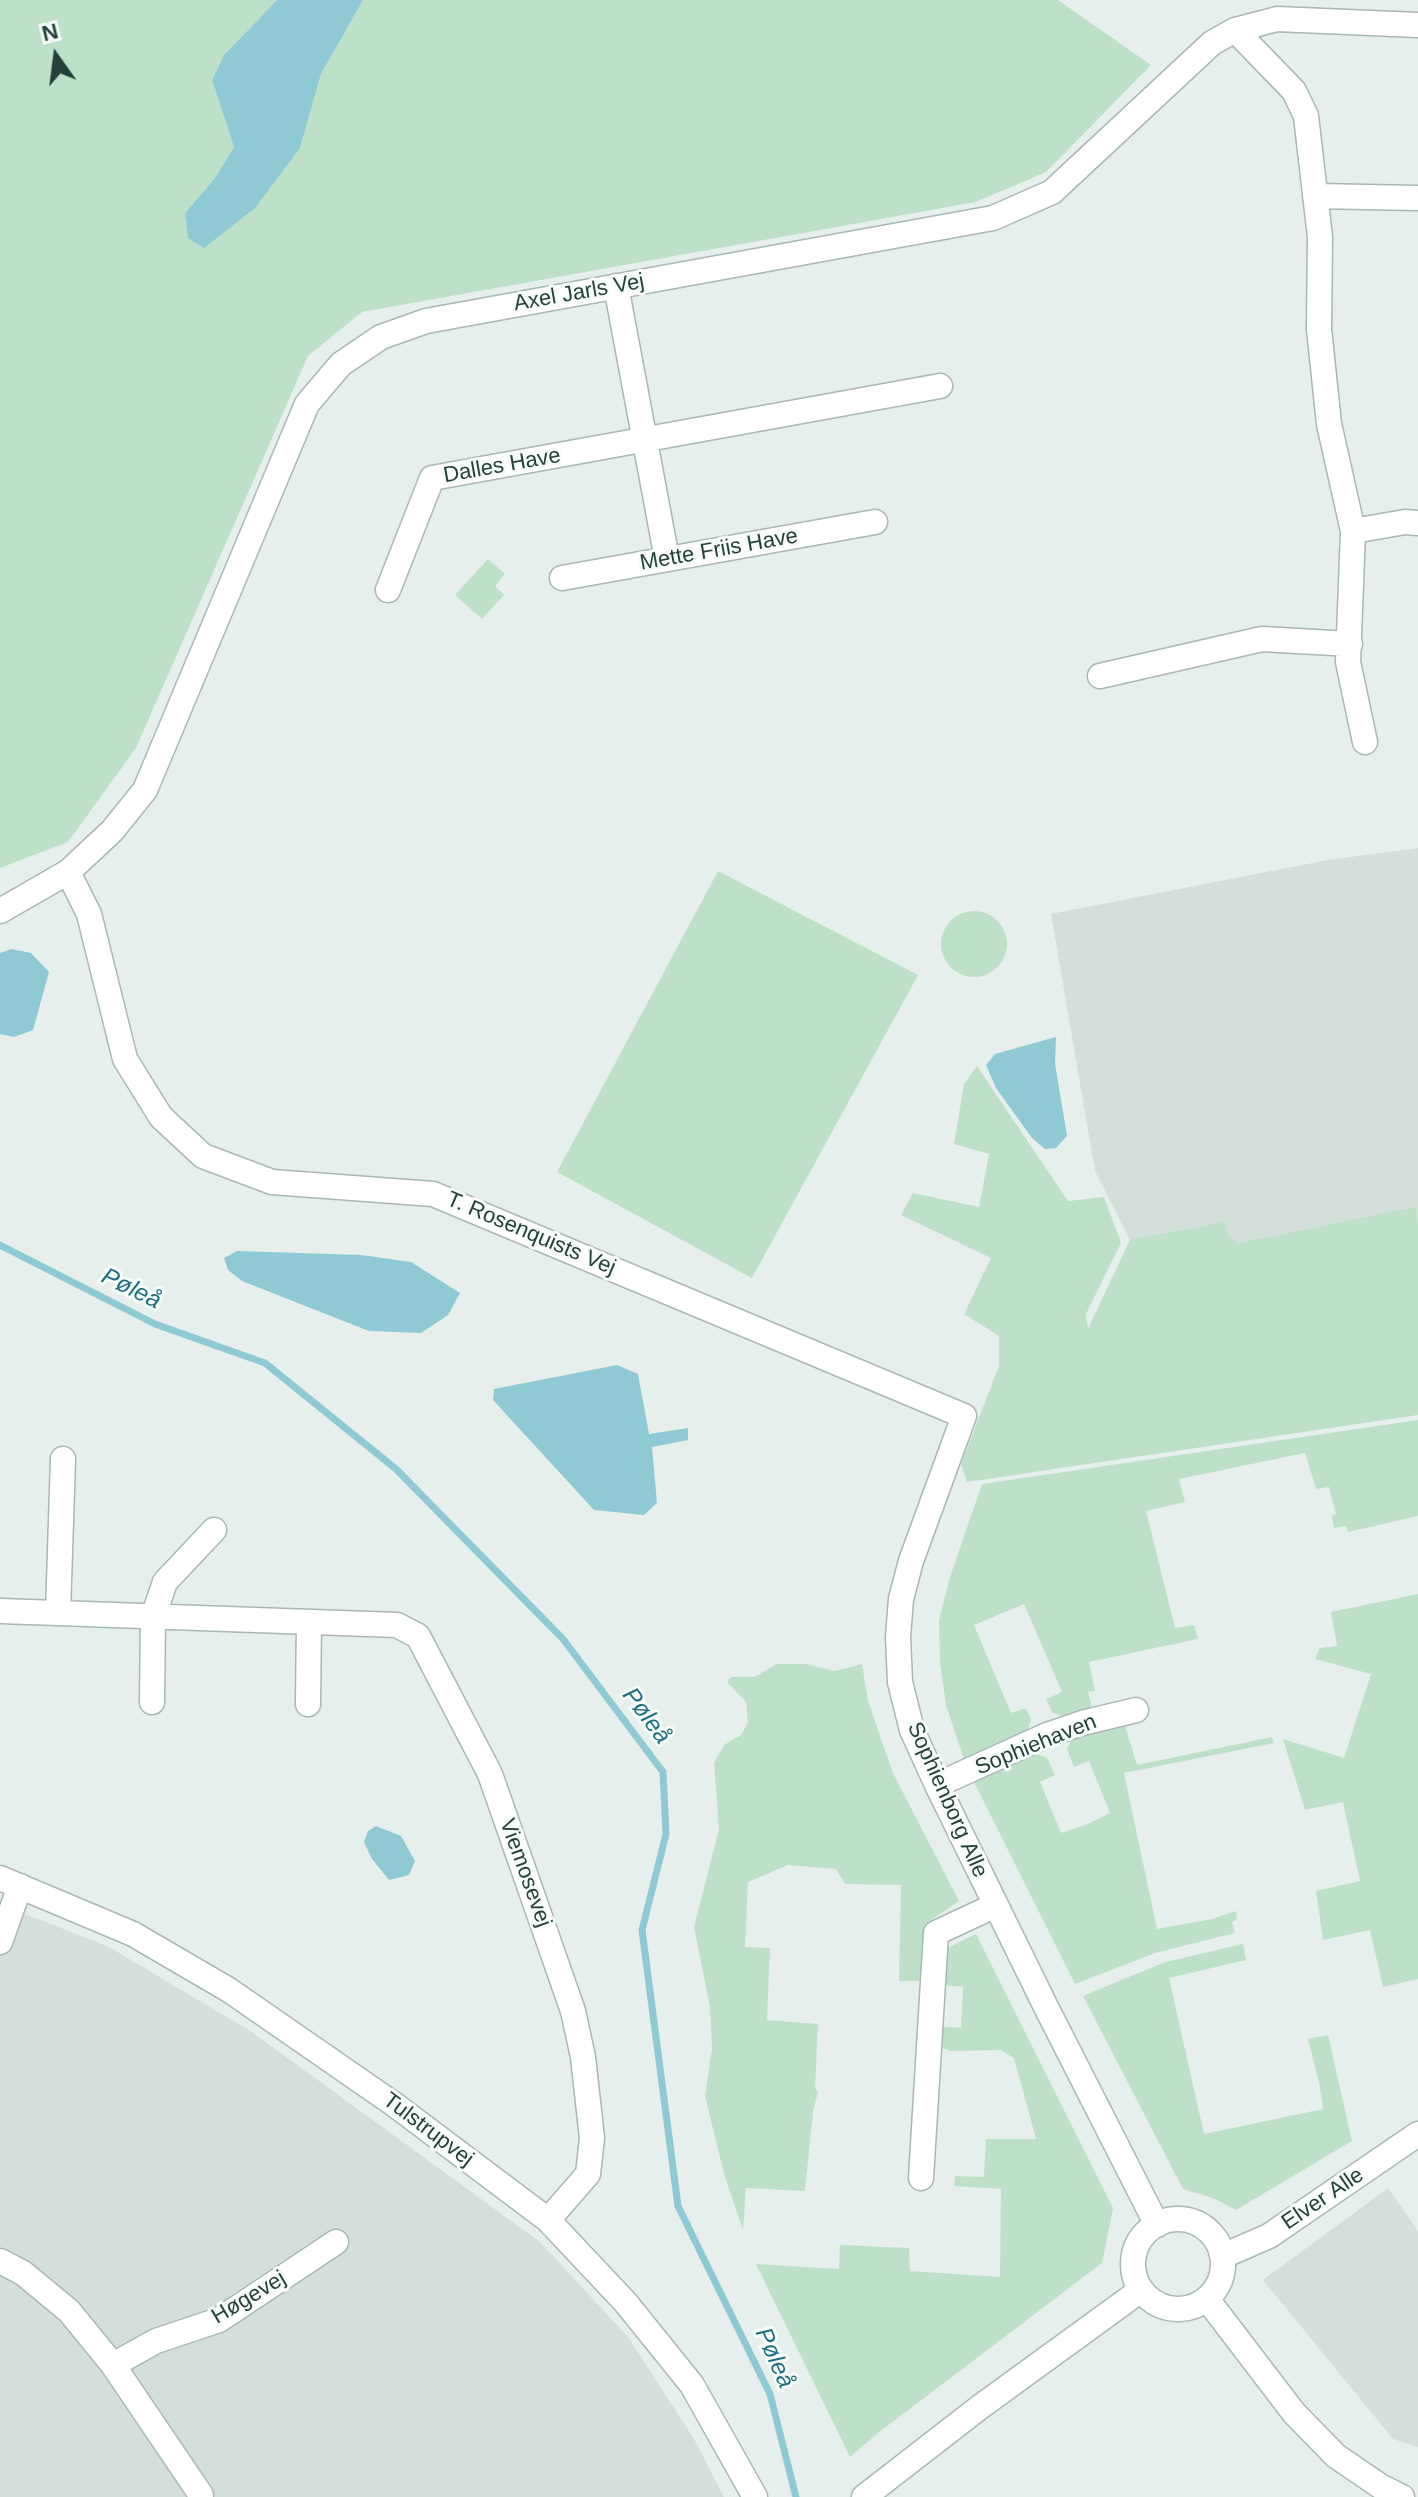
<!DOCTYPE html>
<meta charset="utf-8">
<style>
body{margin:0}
#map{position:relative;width:1418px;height:2497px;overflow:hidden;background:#e6efeb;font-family:Helvetica,sans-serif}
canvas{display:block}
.north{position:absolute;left:16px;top:16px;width:80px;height:80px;-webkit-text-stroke:6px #f7fbf9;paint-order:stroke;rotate:346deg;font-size:22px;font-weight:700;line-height:32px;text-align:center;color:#24423a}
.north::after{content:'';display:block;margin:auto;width:28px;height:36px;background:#24423a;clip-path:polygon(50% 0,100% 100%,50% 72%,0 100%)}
</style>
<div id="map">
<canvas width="1418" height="2497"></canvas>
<div class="north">N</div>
</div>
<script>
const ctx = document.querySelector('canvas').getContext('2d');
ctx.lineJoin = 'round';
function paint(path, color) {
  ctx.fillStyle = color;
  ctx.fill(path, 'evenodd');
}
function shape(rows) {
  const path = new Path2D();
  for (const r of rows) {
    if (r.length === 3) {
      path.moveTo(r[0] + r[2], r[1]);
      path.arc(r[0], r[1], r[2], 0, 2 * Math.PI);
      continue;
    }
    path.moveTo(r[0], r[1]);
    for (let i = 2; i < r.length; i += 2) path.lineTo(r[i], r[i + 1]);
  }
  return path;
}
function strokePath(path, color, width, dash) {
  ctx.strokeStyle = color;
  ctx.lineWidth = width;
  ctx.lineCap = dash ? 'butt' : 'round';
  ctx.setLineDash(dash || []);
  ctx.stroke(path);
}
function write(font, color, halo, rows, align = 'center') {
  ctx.font = font + ' Helvetica,sans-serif';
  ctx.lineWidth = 6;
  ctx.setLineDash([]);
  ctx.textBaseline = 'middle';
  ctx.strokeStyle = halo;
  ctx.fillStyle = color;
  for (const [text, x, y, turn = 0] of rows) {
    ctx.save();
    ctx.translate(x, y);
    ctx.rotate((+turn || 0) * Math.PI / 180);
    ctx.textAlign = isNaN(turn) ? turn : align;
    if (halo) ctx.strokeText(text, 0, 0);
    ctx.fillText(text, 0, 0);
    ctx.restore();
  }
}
const built = shape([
 [1418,848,1418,1364,1069,1369,1130,1240,1095,1171,1051,914,1328,860],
 [0,1904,109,1947,252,2032,540,2242,628,2337,694,2439,724,2497,0,2497],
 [1388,2188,1418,2231,1418,2447,1393,2439,1263,2280]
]);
const green = shape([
 [0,0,277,0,224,55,212,80,234,147,215,178,185,213,300,148,321,74,363,0,1058,0,1151,65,1046,172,976,202,362,312,308,356,136,748,68,842,0,868],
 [488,559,505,574,495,586,504,595,482,619,455,595],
 [718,871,918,975,752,1278,557,1172],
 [974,944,33],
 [977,1066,1068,1201,1104,1197,1121,1243,1086,1314,1088,1329,1130,1240,1225,1222,1228,1236,1239,1243,1415,1207,1418,1225,1418,1415,967,1482,961,1464,999,1366,999,1336,964,1314,991,1258,901,1215,913,1193,979,1207,989,1154,954,1144,964,1084],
 [1418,1420,1418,1516,1348,1532,1346,1526,1334,1528,1332,1516,1336,1514,1329,1487,1316,1489,1305,1453,1179,1479,1185,1502,1146,1511,1175,1628,1194,1625,1198,1639,1089,1662,1095,1691,1088,1692,1092,1708,1063,1717,1052,1712,1046,1699,1062,1692,1024,1604,974,1625,1011,1713,1026,1708,1031,1719,1027,1733,965,1762,946,1705,940,1662,939,1620,950,1577,982,1484],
 [1418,1594,1418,1979,1383,1987,1370,1930,1323,1940,1316,1891,1360,1881,1343,1802,1305,1810,1283,1739,1344,1758,1371,1674,1315,1659,1320,1648,1337,1646,1331,1612],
 [777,1664,806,1664,834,1671,862,1664,868,1701,893,1773,959,1901,925,1924,920,1981,899,1981,901,1885,845,1884,836,1869,788,1865,748,1882,745,1947,770,1948,767,2020,818,2024,815,2088,818,2092,813,2111,805,2191,746,2188,743,2230,724,2174,705,2096,712,2049,710,2007,694,1927,719,1829,714,1763,724,1745,741,1735,748,1722,746,1702,727,1682,731,1677,754,1677],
 [1125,1725,1137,1765,1272,1737,1274,1743,1124,1773,1157,1929,1212,1919,1236,1911,1237,1919,1232,1922,1235,1933,1155,1953,1075,1984,974,1782,1034,1753,1047,1758,1055,1775,1040,1782,1061,1833,1088,1824,1110,1813,1089,1761,1074,1767,1067,1749,1071,1740],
 [976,1934,1113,2208,1102,2263,878,2433,850,2457,756,2264,839,2269,840,2245,909,2248,910,2271,1000,2277,1001,2189,954,2186,955,2176,984,2177,986,2139,1036,2139,1014,2058,1000,2050,950,2051,937,2045,937,2026,961,2028,963,1987,941,1985,947,1948],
 [1243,1944,1246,1960,1169,1978,1204,2134,1323,2109,1319,2082,1308,2039,1328,2035,1352,2141,1236,2210,1213,2198,1183,2189,1083,1996,1165,1962]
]);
const water = shape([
 [277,0,363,0,321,74,300,148,255,208,204,248,188,238,185,213,215,178,234,147,212,80,224,55],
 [11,949,31,953,49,972,33,1030,14,1037,0,1034,0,953],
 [1056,1037,1055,1064,1067,1136,1056,1148,1045,1149,1032,1138,996,1088,986,1065,995,1054],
 [237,1251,361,1255,411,1262,460,1293,448,1315,421,1333,369,1331,242,1281,228,1270,224,1258],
 [617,1365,638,1374,649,1434,688,1428,688,1440,652,1447,657,1503,644,1515,594,1510,493,1400,494,1389],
 [376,1826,401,1836,415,1861,409,1875,389,1880,372,1859,364,1842,368,1831]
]);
const stream = shape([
 [0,1245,155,1324,265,1363,396,1469,563,1639,663,1772,666,1834,642,1930,678,2206,770,2394,796,2497]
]);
const minor = shape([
 [1235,30,1294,91,1306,116,1320,237,1319,329,1329,424,1353,531,1348,662,1365,742],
 [1315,196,1418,198],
 [616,286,667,559],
 [1353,531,1405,522,1418,523],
 [562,578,875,522],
 [388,590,432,478,940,386],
 [1100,676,1262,639,1350,644],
 [68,872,89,914,125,1059,161,1117,203,1156,272,1182,433,1194,964,1416,911,1561,901,1599,898,1637,900,1682,912,1730,937,1785,1045,2005,1157,2225],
 [0,911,68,872,112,831,145,790,307,404,341,364,381,337,426,321,993,218,1052,192,1212,43,1235,30,1277,19,1418,25],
 [0,1611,397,1625,418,1636,490,1774,573,2011,583,2057,592,2138,588,2174,548,2220],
 [58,1613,63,1459],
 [152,1702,153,1617,165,1582,214,1530],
 [308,1704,309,1622],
 [937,1785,1047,1735,1082,1723,1136,1710],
 [0,1942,20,1886],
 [921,2178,936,1933,996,1905],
 [1178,2264,45],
 [1223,2256,1269,2236,1418,2134],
 [0,2261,23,2273,69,2311,113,2365,201,2495],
 [1207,2299,1294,2413,1336,2456,1380,2486,1402,2497],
 [113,2365,156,2341,219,2320,336,2242]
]);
const tertiary = shape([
 [0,1878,133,1934,229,1990,395,2105,548,2220,626,2303,692,2385,755,2497],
 [864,2497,980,2407,1141,2290]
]);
const streetNames = [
 ["Axel Jarls Vej",579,293,-10],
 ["Dalles Have",502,466,-10],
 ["Mette Friis Have",719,550,-10],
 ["T. Rosenquists Vej",531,1234,23],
 ["Sophiehaven",1036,1745,-22],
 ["Sophienborg Alle",947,1800,66],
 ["Viemosevej",525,1873,70],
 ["Tulstrupvej",428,2130,37],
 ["Elver Alle",1323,2199,-34],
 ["Høgevej",249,2298,-31]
];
const waterNames = [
 ["Pøleå",131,1289,26],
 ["Pøleå",646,1716,53],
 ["Pøleå",774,2358,66]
];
paint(built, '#d4dfda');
paint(green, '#bfe0c8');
paint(water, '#8ec9d4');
strokePath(stream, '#8ec9d4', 7);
strokePath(minor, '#a8b8b2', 27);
strokePath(tertiary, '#a8b8b2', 27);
strokePath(minor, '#fff', 24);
strokePath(tertiary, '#fff', 24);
write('22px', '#24423a', '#f7fbf9', streetNames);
write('italic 24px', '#1c6f80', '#f7fbf9', waterNames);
</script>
